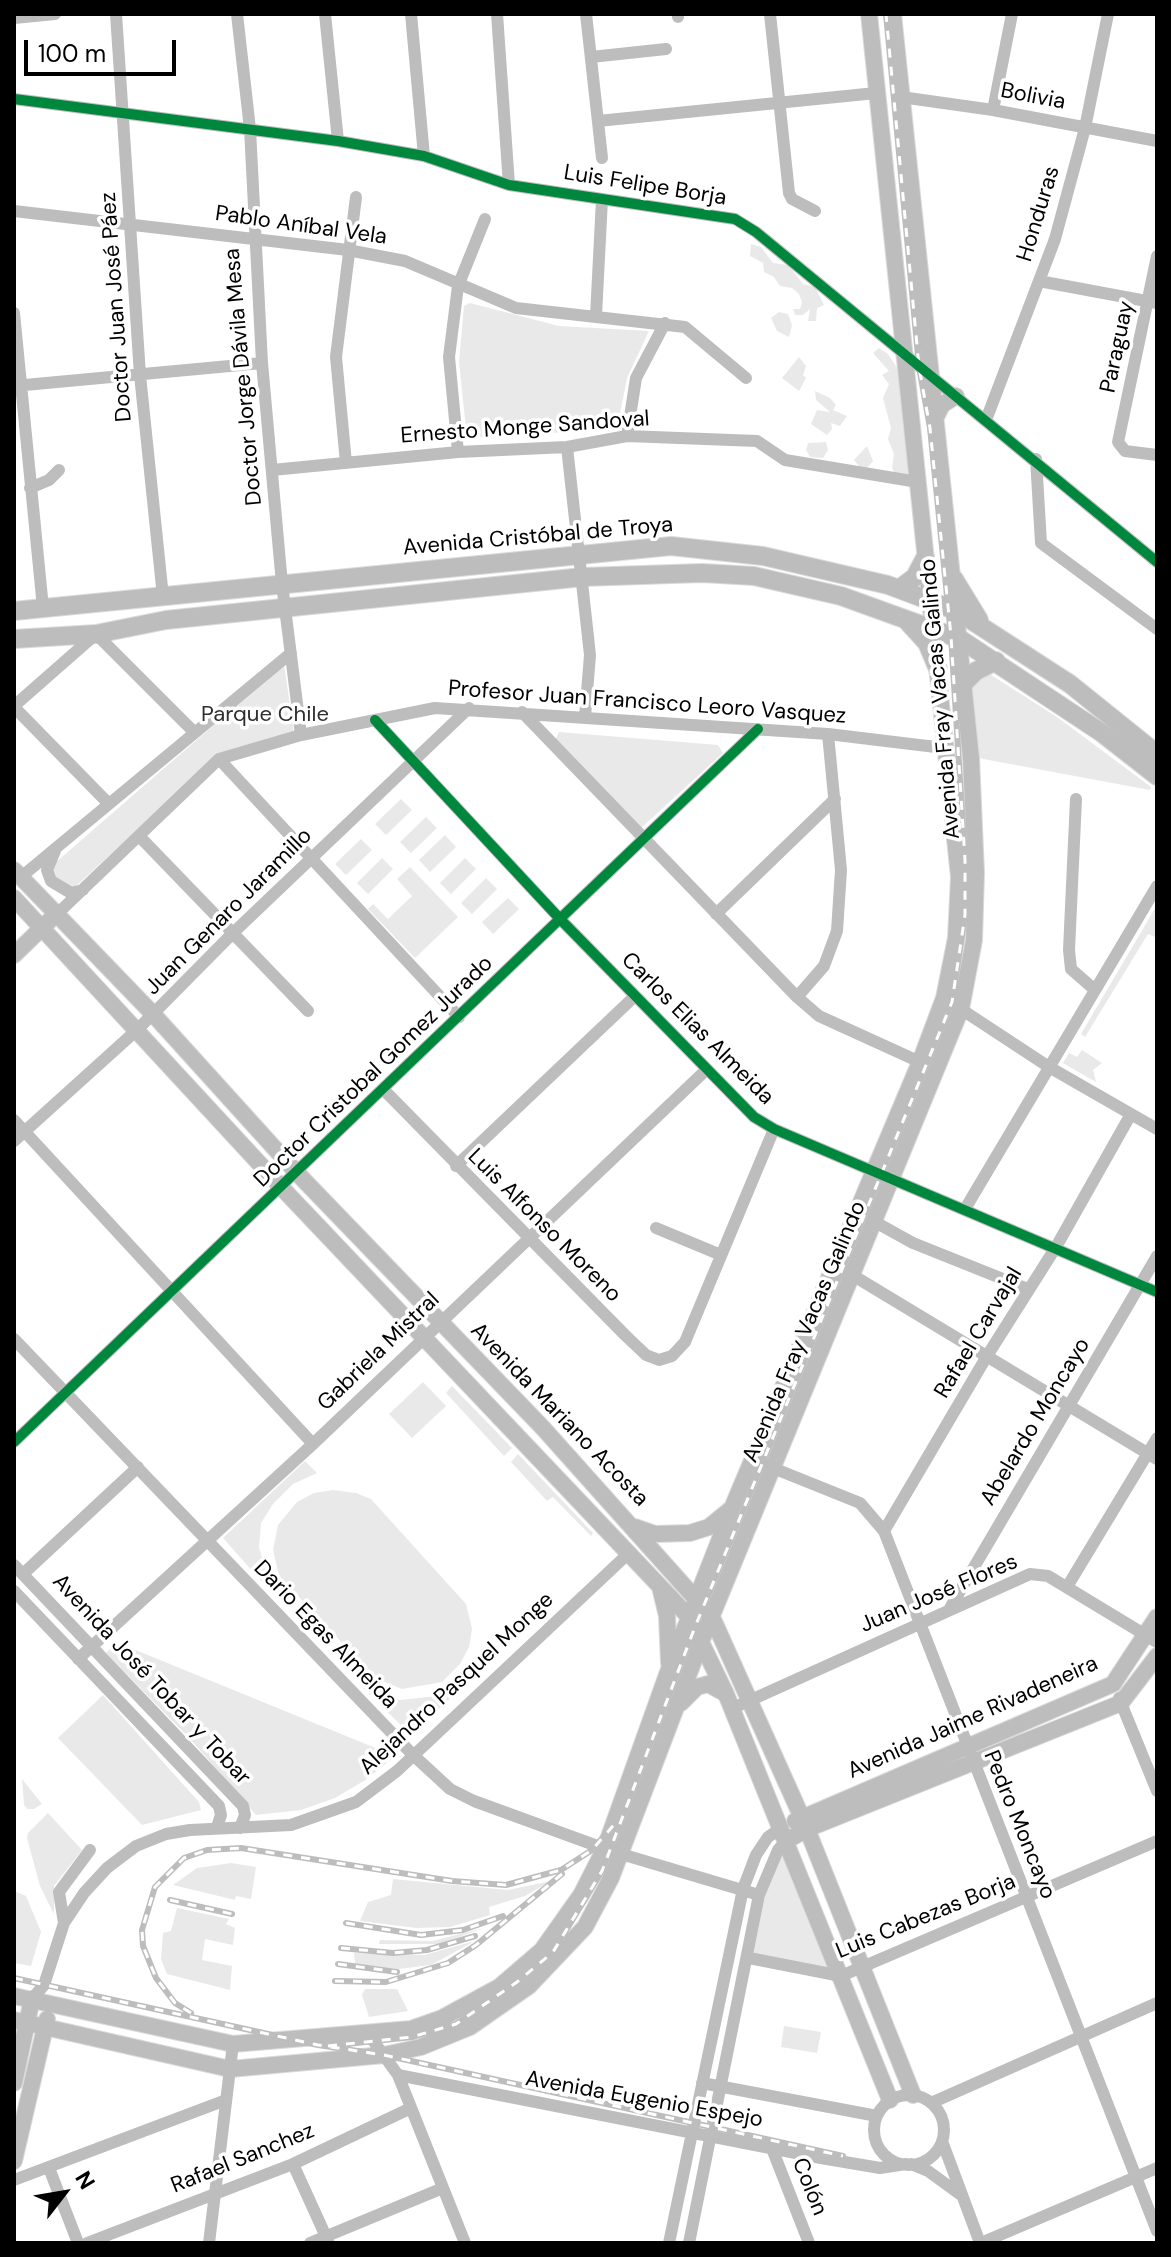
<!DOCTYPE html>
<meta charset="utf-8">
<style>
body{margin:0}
#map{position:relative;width:1171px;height:2257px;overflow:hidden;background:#fff;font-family:"DM Sans",sans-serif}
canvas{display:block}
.frame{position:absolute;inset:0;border:16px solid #000;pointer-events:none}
.north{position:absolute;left:24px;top:2153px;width:80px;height:80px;-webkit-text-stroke:6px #fff;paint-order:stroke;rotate:59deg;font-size:22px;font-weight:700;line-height:32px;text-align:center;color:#000}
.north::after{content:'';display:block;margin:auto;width:28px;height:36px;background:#000;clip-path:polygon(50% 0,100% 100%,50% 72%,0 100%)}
.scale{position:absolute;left:24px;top:40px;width:152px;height:36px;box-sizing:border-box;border:4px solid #000;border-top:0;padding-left:10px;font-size:24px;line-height:28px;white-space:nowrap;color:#000;-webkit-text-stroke:6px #fff;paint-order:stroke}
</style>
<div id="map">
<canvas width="1171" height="2257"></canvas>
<div class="frame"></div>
<div class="north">N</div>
<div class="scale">100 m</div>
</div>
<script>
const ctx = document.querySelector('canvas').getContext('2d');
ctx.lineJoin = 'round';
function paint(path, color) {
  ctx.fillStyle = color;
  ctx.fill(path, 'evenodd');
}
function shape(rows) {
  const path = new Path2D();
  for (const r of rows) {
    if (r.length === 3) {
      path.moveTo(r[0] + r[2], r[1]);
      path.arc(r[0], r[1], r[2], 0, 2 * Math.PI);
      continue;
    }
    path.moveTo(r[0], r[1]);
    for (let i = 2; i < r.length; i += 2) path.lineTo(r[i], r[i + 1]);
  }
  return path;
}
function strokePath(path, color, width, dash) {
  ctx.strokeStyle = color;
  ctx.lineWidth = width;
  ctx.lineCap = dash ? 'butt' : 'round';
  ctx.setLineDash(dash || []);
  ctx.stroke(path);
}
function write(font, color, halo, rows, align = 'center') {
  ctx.font = font + ' "DM Sans",sans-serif';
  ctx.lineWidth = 7;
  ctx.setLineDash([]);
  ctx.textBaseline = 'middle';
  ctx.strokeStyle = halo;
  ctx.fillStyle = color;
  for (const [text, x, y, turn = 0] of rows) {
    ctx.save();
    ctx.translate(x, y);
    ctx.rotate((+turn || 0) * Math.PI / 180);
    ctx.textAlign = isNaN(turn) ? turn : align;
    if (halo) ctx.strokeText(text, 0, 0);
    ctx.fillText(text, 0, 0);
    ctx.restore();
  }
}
const green = shape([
 [751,244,761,247,773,263,788,265,803,284,815,287,824,305,817,308,816,321,808,321,810,309,803,315,795,315,793,309,800,309,802,302,799,294,792,288,780,286,774,277,764,272,763,263,750,256],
 [470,303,559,326,649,331,627,378,617,429,467,438,459,362,464,306],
 [779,312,788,314,792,325,789,337,777,331,771,318],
 [879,348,888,354,899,371,909,478,895,475,892,467,894,454,888,439,891,428,883,398,889,384,882,375,889,371,873,353],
 [799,357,806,366,803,375,806,378,799,391,782,378],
 [815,391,830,398,836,405,833,410,847,416,840,426,831,423,832,429,827,435,811,424,817,410,830,412,816,400],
 [826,442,828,450,823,458,810,457,806,450,808,443],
 [867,446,873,461,867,468,859,466,854,460],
 [284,664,294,733,218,755,75,887,62,888,51,871,55,863],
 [988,673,1057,717,1151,787,1150,790,978,758,971,685],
 [559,732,718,745,723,753,641,828,555,740],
 [401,799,412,810,386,835,375,824],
 [426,817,437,828,411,853,400,842],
 [445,835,456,847,430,872,419,860],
 [361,839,372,850,346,875,335,864],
 [382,858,393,869,368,894,357,883],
 [465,858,476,869,451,894,440,883],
 [410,867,458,917,415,958,368,909,373,904,388,919,412,896,397,879],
 [486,878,497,889,472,914,461,903],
 [508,898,519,909,493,934,482,922],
 [1157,905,1157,938,1148,934,1085,1037,1081,1034],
 [1082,1050,1102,1063,1093,1070,1096,1082,1063,1063,1069,1053,1077,1057],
 [423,1382,446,1406,412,1438,389,1414],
 [452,1386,512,1448,504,1456,446,1393],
 [518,1454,593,1533,591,1536,553,1497,547,1501,511,1462],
 [305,1461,317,1473,293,1484,273,1504,261,1523,259,1547,272,1593,223,1538],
 [333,1490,356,1493,371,1499,466,1604,472,1629,469,1647,460,1664,442,1682,402,1689,375,1678,279,1576,273,1550,278,1525,297,1502,314,1493],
 [116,1642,395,1756,367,1779,335,1798,301,1810,256,1815,191,1740,106,1653],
 [483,1651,493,1659,411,1735,358,1683,383,1697,400,1700,437,1696,462,1683],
 [103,1695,199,1802,201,1810,142,1825,58,1738],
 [22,1779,42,1804,34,1809,27,1809,24,1805],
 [48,1813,82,1850,54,1886,54,1914,40,1886,27,1838,28,1833],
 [784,1851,830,1970,753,1955,767,1886],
 [231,1863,256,1867,251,1899,236,1896,235,1900,173,1885,197,1868],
 [393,1879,508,1890,551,1881,525,1896,489,1907,490,1915,450,1927,416,1928,360,1921,368,1902,391,1895],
 [14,1891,26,1896,41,1932,31,1966,14,1963],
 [177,1908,229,1919,226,1924,235,1928,233,1945,205,1939,202,1960,232,1966,230,1990,167,1974,161,1959,163,1933,171,1931],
 [484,1928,439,1944,379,1944,380,1940,432,1941],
 [475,1941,431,1965,399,1969,355,1964,354,1953,424,1955],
 [365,1989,397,1989,408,2011,369,2017,362,1995],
 [784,2026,821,2032,817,2053,781,2047]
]);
const minor = shape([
 [116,14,140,375,163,597],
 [237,14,250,129,262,363,282,584,301,735],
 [325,14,338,141],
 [411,14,424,156],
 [497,14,509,185],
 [586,14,602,158],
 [678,14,678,17],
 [770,14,789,193,792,199,815,211],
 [14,18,55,14],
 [591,57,666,49],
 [901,97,993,110,1157,141],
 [14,99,338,141,424,156,509,185,735,219,756,232,1157,562],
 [993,110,1012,14],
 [598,121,876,93],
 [14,211,348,250,405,261,516,308,685,327,746,378],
 [1157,256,1118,442,1125,451,1157,455],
 [1039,281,1157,303],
 [14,313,43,608],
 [596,316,602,199],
 [14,386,262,363],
 [986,420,1055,239,1085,128,1108,14],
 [627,436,636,378,665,323],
 [567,447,590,655,585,717],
 [458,452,449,357,458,286,485,219],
 [1036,459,1041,543,1157,629],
 [346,463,336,357,356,197],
 [272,470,458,452,567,447,627,436,757,441,785,460,918,482],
 [30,488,49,480,59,470],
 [14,706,96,634,193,731],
 [14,707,109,804],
 [522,712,797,997,819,1016,920,1062],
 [375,720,561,920,754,1117,774,1129,1157,1292],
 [219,759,459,1017],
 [1076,799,1069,950,1071,969,1095,990],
 [140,837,308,1011],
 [55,851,47,870,51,881,71,893,83,890],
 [21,877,291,653],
 [716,914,835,799],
 [56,915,219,759,301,735,435,708,828,734,944,748],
 [797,997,824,966,837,931,841,870,828,734],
 [944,998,1049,1067,1157,1129],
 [383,1089,625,1335,646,1355,659,1360,672,1356,685,1342,774,1129],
 [14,1120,313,1444],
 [14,1141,138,1029,233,933,469,708],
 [456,1166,635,996],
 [965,1209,1157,886],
 [875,1222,913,1243,1028,1289],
 [656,1228,721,1255],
 [834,1264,1157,1459],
 [14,1339,412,1754,450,1789,474,1801,611,1851,759,1895],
 [14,1442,758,729],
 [753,1460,860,1503,884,1531,1157,2231],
 [884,1531,987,1356,1056,1247,1131,1114],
 [14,1565,243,1806,245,1815,240,1828],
 [23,1574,138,1467],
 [1067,1587,1157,1438],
 [14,1591,219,1806,221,1815,217,1827],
 [950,1608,1157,1256],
 [78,1659,313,1444,705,1071],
 [1119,1698,1157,1791],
 [731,1709,1030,1574,1048,1576,1157,1642],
 [64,1923,59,1892,90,1850],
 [749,1958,841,1976,1157,1841],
 [32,1999,44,1985,64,1923,84,1893,107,1868,136,1846,166,1834,190,1830,291,1825,356,1802,397,1771,630,1552],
 [369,2035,398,2075,465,2243],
 [398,2075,821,2158,880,2168,906,2164],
 [702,2083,877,2116],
 [909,2130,35],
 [931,2103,1157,2003],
 [942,2141,980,2243],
 [771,2146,809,2243],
 [293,2164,328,2241],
 [911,2164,928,2171,961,2195],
 [49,2168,78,2243],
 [14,2180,226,2100],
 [87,2243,293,2164,411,2108],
 [209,2243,233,2044],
 [310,2243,443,2188],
 [669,2243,743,1889,756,1855,768,1837,780,1829],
 [689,2243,759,1895,778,1850,786,1841],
 [981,2243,1157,2168]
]);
const major = shape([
 [937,415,942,405,956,396],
 [14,870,153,1014,297,1173,543,1428,712,1617,807,1829,913,2095],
 [14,898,282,1188,689,1617,726,1694,890,2100],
 [14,955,50,920],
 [635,1527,655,1534,690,1533,709,1527,731,1509],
 [660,1587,667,1616,669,1663],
 [681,1703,697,1687,708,1684,726,1694],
 [795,1821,1113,1684,1157,1617],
 [786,1841,807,1829,1121,1703,1157,1656],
 [14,1996,233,2044,411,2029,442,2018,499,1987,542,1950,581,1895,605,1848,669,1669,732,1508,920,1062,944,998,956,938,959,877,869,14],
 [14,2020,230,2069,384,2055,421,2047,470,2027,529,1986,585,1927,611,1878,701,1642,961,1009,974,940,976,873,971,758,893,14],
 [14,2083,32,1999],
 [14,2161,47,2019]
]);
const highway = shape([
 [954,579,979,620],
 [899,589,915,577,925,558],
 [14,611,671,546,763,556,888,585,957,611,1070,684,1157,754],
 [907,621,927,643,938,669],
 [14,639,96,634,166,620,583,577,702,573,754,576,841,596,960,639,1102,733,1157,776],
 [964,683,976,671,996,661]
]);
const rail = shape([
 [170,1900,232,1914],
 [346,1923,421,1935,463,1930,503,1916],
 [341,1948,393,1953,427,1950,475,1936],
 [338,1964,397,1972],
 [14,1978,318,2045,384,2055,843,2156],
 [335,1981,386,1982,448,1963,476,1945,562,1874],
 [191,2013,175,2003,156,1978,143,1946,142,1930,155,1887,184,1858,207,1850,241,1848,452,1881,506,1885,561,1870,592,1850,618,1820],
 [328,2046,412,2037,456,2024,517,1982,553,1952,602,1871,695,1627,952,1002,965,915,965,860,951,636,930,428,919,367,886,14]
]);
const cycleway = shape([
 [14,99,338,141,424,156,509,185,735,219,756,232,1157,562],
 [375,720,561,920,754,1117,774,1129,1157,1292],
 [14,1442,758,729]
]);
const streetNames = [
 ["Bolivia",1033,97,11],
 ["Luis Felipe Borja",645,186,9],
 ["Honduras",1039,214,-73],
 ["Pablo Aníbal Vela",301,226,8],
 ["Doctor Juan José Páez",117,307,-94],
 ["Paraguay",1118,347,-78],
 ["Doctor Jorge Dávila Mesa",244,377,-95],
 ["Ernesto Monge Sandoval",525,428,-4],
 ["Avenida Cristóbal de Troya",538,537,-5],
 ["Avenida Fray Vacas Galindo",941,699,-95],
 ["Profesor Juan Francisco Leoro Vasquez",647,703,4],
 ["Juan Genaro Jaramillo",229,912,-45],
 ["Carlos Elias Almeida",697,1029,45],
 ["Doctor Cristobal Gomez Jurado",374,1072,-44],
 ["Luis Alfonso Moreno",544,1226,45],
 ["Avenida Fray Vacas Galindo",805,1332,-67],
 ["Rafael Carvajal",979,1333,-59],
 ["Gabriela Mistral",379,1352,-44],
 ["Avenida Mariano Acosta",559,1415,46],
 ["Abelardo Moncayo",1036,1422,-59],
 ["Juan José Flores",939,1594,-23],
 ["Dario Egas Almeida",325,1635,46],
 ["Avenida José Tobar y Tobar",151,1680,47],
 ["Alejandro Pasquel Monge",457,1684,-43],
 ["Avenida Jaime Rivadeneira",973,1718,-24],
 ["Pedro Moncayo",1019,1825,68],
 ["Luis Cabezas Borja",926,1917,-22],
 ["Avenida Eugenio Espejo",644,2100,10],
 ["Rafael Sanchez",243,2159,-22],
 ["Colón",809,2187,68]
];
const parkNames = [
 ["Parque Chile",265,715]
];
paint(green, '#e9e9e9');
strokePath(major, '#dbdbdb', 18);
strokePath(highway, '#dbdbdb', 20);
strokePath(minor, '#bdbdbd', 12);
strokePath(major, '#bdbdbd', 16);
strokePath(highway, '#bdbdbd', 18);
strokePath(rail, '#bdbdbd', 6);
strokePath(rail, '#fff', 3, [9]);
strokePath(cycleway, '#00873e', 10);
write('22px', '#000', '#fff', streetNames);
write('22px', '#2e2e2e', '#fff', parkNames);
</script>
